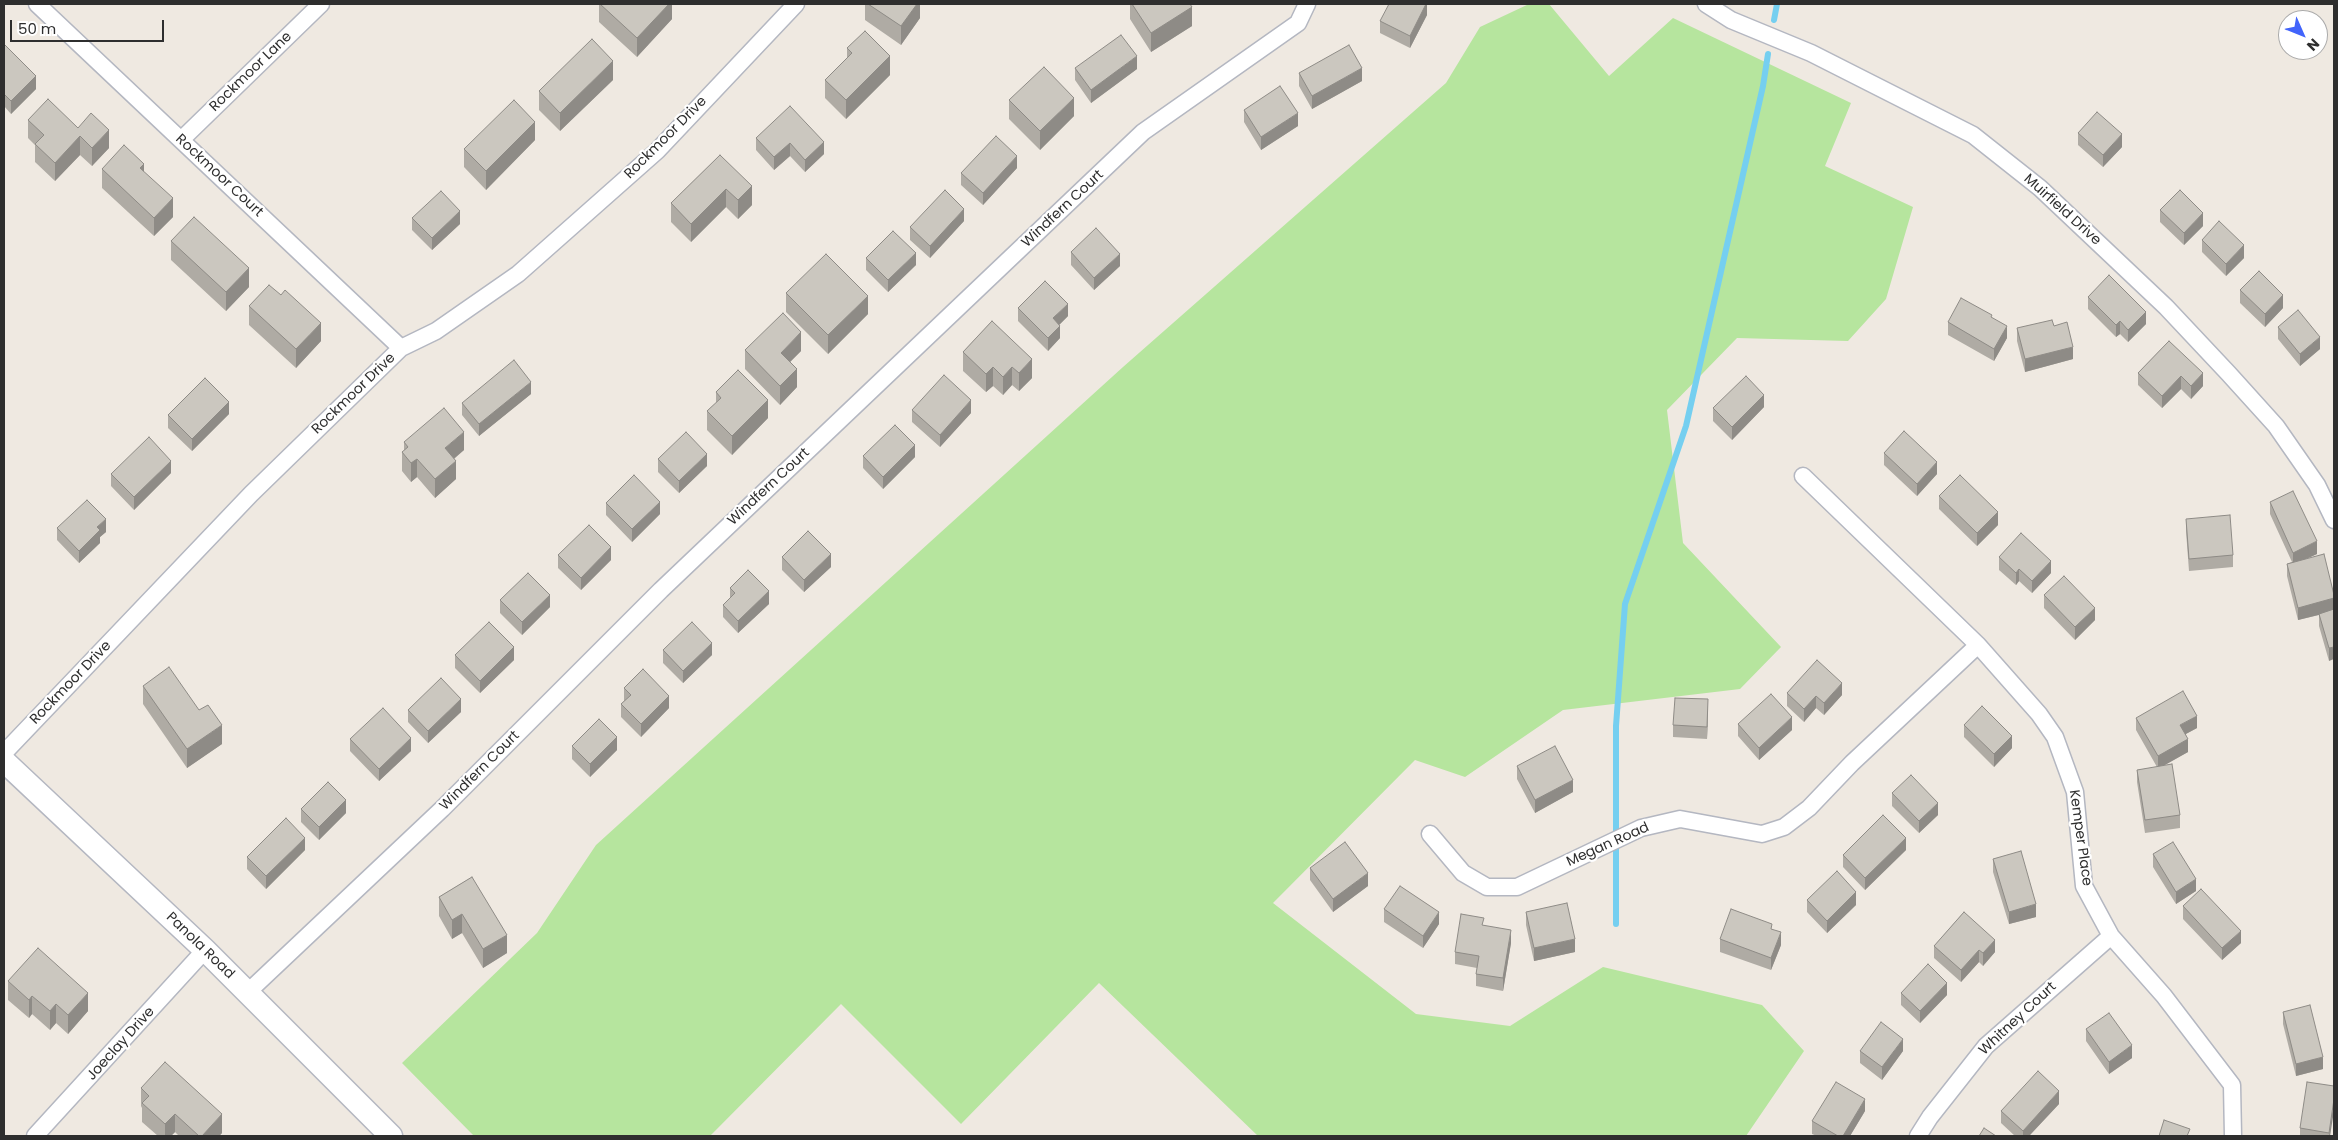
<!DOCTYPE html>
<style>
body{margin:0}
#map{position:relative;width:2338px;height:1140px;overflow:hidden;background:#efe9e1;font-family:Poppins,sans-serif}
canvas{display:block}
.frame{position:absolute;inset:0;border:5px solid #2e2e2e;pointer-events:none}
.north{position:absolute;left:2278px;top:10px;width:50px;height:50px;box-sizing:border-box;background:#fff;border:1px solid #ababab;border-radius:50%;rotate:134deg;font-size:14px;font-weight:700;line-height:20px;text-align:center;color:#2e2e2e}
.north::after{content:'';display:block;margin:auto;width:18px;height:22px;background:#4264fb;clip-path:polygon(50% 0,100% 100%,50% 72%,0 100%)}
.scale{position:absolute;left:10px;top:20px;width:154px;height:22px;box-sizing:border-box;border:2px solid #2e2e2e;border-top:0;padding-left:6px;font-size:15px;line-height:18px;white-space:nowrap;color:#2e2e2e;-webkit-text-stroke:4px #fff;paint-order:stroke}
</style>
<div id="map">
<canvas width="2338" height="1140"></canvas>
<div class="frame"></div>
<div class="north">N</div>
<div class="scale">50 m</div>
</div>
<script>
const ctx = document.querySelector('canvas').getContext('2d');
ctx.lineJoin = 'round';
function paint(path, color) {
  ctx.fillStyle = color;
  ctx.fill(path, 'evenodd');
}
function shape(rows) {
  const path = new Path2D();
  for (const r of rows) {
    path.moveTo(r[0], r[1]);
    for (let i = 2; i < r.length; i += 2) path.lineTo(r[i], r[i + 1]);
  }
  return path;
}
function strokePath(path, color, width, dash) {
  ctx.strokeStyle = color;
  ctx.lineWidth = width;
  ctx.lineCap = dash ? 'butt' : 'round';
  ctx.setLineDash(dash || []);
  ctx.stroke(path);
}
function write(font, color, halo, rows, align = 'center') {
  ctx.font = font + ' Poppins,sans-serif';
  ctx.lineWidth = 4.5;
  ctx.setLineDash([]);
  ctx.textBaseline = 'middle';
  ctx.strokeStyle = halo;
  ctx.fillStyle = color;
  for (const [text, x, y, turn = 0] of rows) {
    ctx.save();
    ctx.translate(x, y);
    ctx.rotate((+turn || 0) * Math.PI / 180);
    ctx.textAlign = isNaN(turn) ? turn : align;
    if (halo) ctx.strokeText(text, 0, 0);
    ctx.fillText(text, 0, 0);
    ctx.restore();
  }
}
const green = shape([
 [1529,4,1549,4,1609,76,1673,18,1851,103,1825,166,1913,207,1886,299,1848,341,1737,338,1667,410,1683,543,1781,647,1740,689,1563,710,1465,777,1415,760,1273,903,1416,1014,1510,1026,1603,967,1762,1005,1804,1051,1746,1136,1258,1136,1099,983,961,1124,841,1004,710,1136,474,1136,402,1063,537,933,596,845,1123,367,1446,83,1480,27]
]);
const stream = shape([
 [1774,20,1777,4],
 [1616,924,1616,726,1625,604,1686,426,1763,86,1768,54]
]);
const street = shape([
 [37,4,401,348],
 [1706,4,1731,20,1811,53,1973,135,2040,188,2166,307,2229,374,2276,426,2317,485,2334,520],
 [181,140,321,4],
 [1803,476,1978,645,2039,714,2055,737,2075,792,2084,886,2111,936,2164,996,2232,1085,2233,1136],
 [4,753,251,494,401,348,436,331,518,274,657,151,796,4],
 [1430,834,1463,873,1487,887,1517,887,1641,828,1680,819,1762,834,1784,827,1809,808,1852,763,1978,645],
 [248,992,442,809,661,590,1143,132,1298,23,1307,4],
 [35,1136,205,950],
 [1918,1136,1930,1117,1986,1046,2111,936]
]);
const secondary = shape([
 [4,761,205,950,391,1136]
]);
const wall = shape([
 [599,4,672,4,672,19,637,57,599,22],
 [865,4,920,4,920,18,901,45,865,20],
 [1130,4,1190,4,1192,26,1151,52,1130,19],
 [1427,4,1427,15,1410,48,1380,33,1380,21],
 [4,44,36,89,11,114,4,106],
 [847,48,890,75,846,119,825,98,825,80,847,58],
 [1075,68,1137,69,1091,103,1075,80],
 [1299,73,1362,81,1312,109,1299,86],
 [613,80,560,131,539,110,539,91],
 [1009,100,1074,116,1040,150,1009,119],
 [1244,110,1298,126,1261,150,1244,122],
 [28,120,78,128,109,148,92,166,80,155,55,181,35,162,35,145,28,138],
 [2078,133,2122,147,2103,167,2078,145],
 [756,138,824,142,824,154,805,172,790,156,774,170,756,150],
 [535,140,486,190,464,167,464,149],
 [720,155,752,205,738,219,726,207,691,242,671,222,671,203],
 [1017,168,983,205,961,185,961,173],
 [102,169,144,172,173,217,154,236,102,188],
 [2160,210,2203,226,2184,245,2160,222],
 [412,218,460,224,432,250,412,230],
 [964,221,930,258,910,240,910,227],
 [2202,240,2244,258,2226,276,2202,252],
 [171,241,249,287,226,311,171,260],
 [1071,252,1120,266,1094,290,1071,265],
 [866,258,916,265,888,292,866,270],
 [2240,290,2283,308,2265,327,2240,303],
 [786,293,868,314,828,354,786,312],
 [2088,297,2146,324,2128,342,2120,334,2116,337,2088,309],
 [249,306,321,341,296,368,249,325],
 [1018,308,1068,316,1059,325,1060,338,1048,351,1018,321],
 [1992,318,2007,338,1994,361,1948,335,1948,322],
 [992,321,1032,378,1019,391,1012,385,1003,395,993,386,986,392,963,371,963,352],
 [2054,326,2073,359,2025,372,2017,341,2017,328],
 [2278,327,2320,349,2300,366,2278,339],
 [2169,341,2203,386,2191,399,2181,389,2162,408,2138,385,2138,373],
 [745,350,801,351,790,362,797,387,780,405,745,369],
 [716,392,768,418,732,455,707,430,707,411,716,403],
 [531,394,479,436,462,415,462,403],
 [1764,407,1732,440,1713,421,1713,408],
 [912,410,971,413,940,447,912,422],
 [229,414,192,451,168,428,168,415],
 [404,442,464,450,454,459,456,479,435,498,417,477,411,482,402,471,402,452,404,451],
 [1884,453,1937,474,1917,496,1884,465],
 [863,456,915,457,883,489,863,468],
 [658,459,707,466,679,493,658,472],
 [171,473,134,510,111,486,111,474],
 [1939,496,1998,525,1977,546,1939,509],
 [2270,502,2317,554,2306,559,2334,595,2329,661,2319,626,2319,615,2298,620,2287,576,2287,564,2292,562,2270,514],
 [606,503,660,514,632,542,606,515],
 [2186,519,2233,555,2233,567,2189,571,2186,531],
 [57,528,106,532,100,537,100,543,79,563,57,540],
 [558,555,611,560,581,590,558,568],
 [782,557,831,567,804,592,782,570],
 [1999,557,2051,573,2032,593,2019,581,2016,585,1999,570],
 [730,588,769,604,738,633,723,617,723,605,730,598],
 [2044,595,2095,620,2075,640,2044,608],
 [500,600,550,607,522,635,500,613],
 [663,650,712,655,683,683,663,663],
 [455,655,514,660,480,693,455,668],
 [143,686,222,744,187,768,143,704],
 [624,688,669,708,641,737,621,717,621,704,624,701],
 [1787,693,1842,695,1824,715,1816,708,1804,722,1787,706],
 [408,710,461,712,428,743,408,722],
 [1708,712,1707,739,1673,737,1673,725],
 [2136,718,2197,728,2186,734,2188,752,2164,765,2180,815,2180,828,2145,833,2137,782,2137,770,2157,767,2136,730],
 [1738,724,1792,730,1759,760,1738,736],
 [1964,725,2012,748,1994,767,1964,737],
 [350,739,411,751,379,781,350,751],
 [572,746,617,750,590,777,572,759],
 [1517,766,1573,792,1535,813,1517,779],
 [1892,793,1938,815,1919,833,1892,806],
 [301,809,346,813,319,840,301,822],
 [305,850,266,889,247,869,247,857],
 [1906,850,1865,890,1843,867,1843,855],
 [2153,854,2196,891,2176,904,2153,867],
 [1993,859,2036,917,2009,924,1993,872],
 [1310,868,1368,886,1333,912,1310,880],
 [472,877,507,953,483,968,462,933,452,939,439,916,439,897],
 [1807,900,1856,905,1827,933,1807,912],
 [2183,906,2241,943,2222,960,2183,919],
 [1384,909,1439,924,1423,948,1384,922],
 [1526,912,1575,952,1534,961,1526,925],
 [1964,912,1995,952,1983,966,1979,962,1961,982,1934,958,1934,946],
 [1484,925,1511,943,1503,991,1476,986,1476,974,1477,968,1455,964,1455,952],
 [1720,939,1781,945,1771,970,1720,952],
 [8,981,88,1011,68,1034,56,1023,50,1030,32,1014,29,1018,8,1000],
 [1901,993,1947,995,1920,1023,1901,1005],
 [2283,1012,2323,1069,2296,1076,2283,1024],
 [2086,1029,2132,1058,2109,1074,2086,1041],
 [1860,1051,1903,1051,1882,1080,1860,1063],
 [2334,1086,2330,1136,2300,1136,2300,1128],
 [141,1088,222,1133,219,1136,179,1136,175,1132,171,1136,158,1136,142,1122,142,1108,141,1106],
 [2059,1104,2029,1136,2015,1136,2001,1123,2001,1111],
 [1865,1111,1850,1136,1817,1136,1812,1134,1812,1121]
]);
const shadedWall = shape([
 [669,4,672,4,672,19,637,57,637,38],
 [917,4,920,4,920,18,901,45,901,26],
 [1426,4,1427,4,1427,15,1410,48,1410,36],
 [1192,7,1192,26,1151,52,1151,33],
 [890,56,890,75,846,119,846,100],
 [1137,56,1137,69,1091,103,1091,90],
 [613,61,613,80,560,131,560,113],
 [1362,68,1362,81,1312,109,1312,96],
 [36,76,36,89,11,114,11,101],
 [1074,98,1074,116,1040,150,1040,131],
 [1298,113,1298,126,1261,150,1261,137],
 [535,122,535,140,486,190,486,171],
 [109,130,109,148,92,166,92,148],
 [2122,134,2122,147,2103,167,2103,155],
 [80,136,80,155,55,181,55,163],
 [824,142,824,154,805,172,805,160],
 [790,143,790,156,774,170,774,157],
 [1017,156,1017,168,983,205,983,193],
 [144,164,144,182,140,168],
 [752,186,752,205,738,219,738,200],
 [726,189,726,207,691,242,691,224],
 [173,198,173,217,154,236,154,218],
 [964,209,964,221,930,258,930,246],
 [460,211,460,224,432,250,432,238],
 [2203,213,2203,226,2184,245,2184,233],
 [2244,245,2244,258,2226,276,2226,264],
 [916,253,916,265,888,292,888,280],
 [1120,254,1120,266,1094,290,1094,278],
 [249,268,249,287,226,311,226,292],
 [2283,295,2283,308,2265,327,2265,314],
 [868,296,868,314,828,354,828,335],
 [1068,304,1068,316,1053,331,1053,318],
 [2146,312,2146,324,2128,342,2128,330],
 [2120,321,2120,334,2116,337,2116,325],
 [321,323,321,341,296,368,296,349],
 [1060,326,1060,338,1048,351,1048,338],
 [2007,326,2007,338,1994,361,1994,349],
 [801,332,801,351,781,371,781,353],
 [2320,337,2320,349,2300,366,2300,354],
 [2073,347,2073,359,2025,372,2025,359],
 [1032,359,1032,378,1019,391,1019,373],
 [993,367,993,386,986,392,986,374],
 [1012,367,1012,385,1003,395,1003,377],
 [797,369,797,387,780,405,780,386],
 [2203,373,2203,386,2191,399,2191,386],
 [2181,376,2181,389,2162,408,2162,396],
 [531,382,531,394,479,436,479,424],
 [1764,395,1764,407,1732,440,1732,427],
 [768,400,768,418,732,455,732,436],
 [971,400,971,413,940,447,940,435],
 [229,402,229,414,192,451,192,439],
 [464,432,464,450,445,466,445,448],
 [915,445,915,457,883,489,883,477],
 [707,454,707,466,679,493,679,481],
 [417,459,417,477,411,482,411,463],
 [171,461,171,473,134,510,134,497],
 [456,461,456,479,435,498,435,479],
 [1937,462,1937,474,1917,496,1917,484],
 [660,502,660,514,632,542,632,529],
 [1998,512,1998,525,1977,546,1977,533],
 [106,519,106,532,100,537,100,543,79,563,79,551,97,527],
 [2317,541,2317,554,2293,565,2293,553],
 [611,547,611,560,581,590,581,578],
 [831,554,831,567,804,592,804,580],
 [2051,561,2051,573,2032,593,2032,581],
 [2019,569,2019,581,2016,585,2016,573],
 [769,591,769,604,738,633,738,621],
 [550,595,550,607,522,635,522,622],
 [2334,598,2334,611,2298,620,2298,608],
 [2095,608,2095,620,2075,640,2075,627],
 [712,643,712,655,683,683,683,671],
 [514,647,514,660,480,693,480,681],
 [2334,647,2334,659,2329,661,2329,648],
 [1842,683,1842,695,1824,715,1824,703],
 [669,696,669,708,641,737,641,724],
 [1816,696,1816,708,1804,722,1804,709],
 [461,699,461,712,428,743,428,731],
 [1708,699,1708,712,1707,739,1707,727],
 [2197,716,2197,728,2180,737,2180,725],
 [1792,717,1792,730,1759,760,1759,748],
 [222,725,222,744,187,768,187,749],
 [2012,736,2012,748,1994,767,1994,754],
 [617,737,617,750,590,777,590,764],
 [411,738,411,751,379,781,379,769],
 [2188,739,2188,752,2158,769,2158,756],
 [1573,780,1573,792,1535,813,1535,800],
 [346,800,346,813,319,840,319,827],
 [1938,803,1938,815,1919,833,1919,821],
 [305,838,305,850,266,889,266,876],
 [1906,838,1906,850,1865,890,1865,878],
 [1368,873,1368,886,1333,912,1333,899],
 [2196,879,2196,891,2176,904,2176,892],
 [1856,892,1856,905,1827,933,1827,921],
 [2036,904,2036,917,2009,924,2009,912],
 [1439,912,1439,924,1423,948,1423,936],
 [462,914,462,933,452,939,452,920],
 [1511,930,1511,943,1503,991,1503,978],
 [2241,931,2241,943,2222,960,2222,948],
 [1781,932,1781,945,1771,970,1771,958],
 [507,935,507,953,483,968,483,949],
 [1575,939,1575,952,1534,961,1534,948],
 [1995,940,1995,952,1983,966,1983,953],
 [1979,950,1979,962,1961,982,1961,970],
 [1947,983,1947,995,1920,1023,1920,1011],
 [88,993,88,1011,68,1034,68,1015],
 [32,996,32,1014,29,1018,29,1000],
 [56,1004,56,1023,50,1030,50,1011],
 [1903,1039,1903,1051,1882,1080,1882,1067],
 [2132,1045,2132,1058,2109,1074,2109,1062],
 [2323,1057,2323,1069,2296,1076,2296,1064],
 [2059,1091,2059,1104,2029,1136,2023,1136,2023,1131],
 [1865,1099,1865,1111,1850,1136,1843,1136],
 [2334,1099,2334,1111,2330,1136,2329,1136],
 [175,1114,175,1132,171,1136,165,1136,165,1124],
 [222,1114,222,1133,219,1136,202,1136]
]);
const building = shape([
 [600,4,669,4,637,38,600,4],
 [868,4,917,4,901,26,868,4],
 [1132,4,1190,4,1192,7,1151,33,1132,4],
 [1389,4,1426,4,1410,36,1380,21,1389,4],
 [865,31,890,56,846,100,825,80,852,53,847,48,865,31],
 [1121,35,1137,56,1091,90,1075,68,1121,35],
 [592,39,613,61,560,113,539,91,592,39],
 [4,44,36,76,11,101,4,94,4,44],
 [1349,45,1362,68,1312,96,1299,73,1349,45],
 [1044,67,1074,98,1040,131,1009,100,1044,67],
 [1280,86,1298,113,1261,137,1244,110,1280,86],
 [48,99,78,128,91,113,109,130,92,148,80,136,55,163,35,144,44,135,28,120,48,99],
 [514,100,535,122,486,171,464,149,514,100],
 [790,106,824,142,805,160,790,143,774,157,756,138,790,106],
 [2097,112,2122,134,2103,155,2078,133,2097,112],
 [996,136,1017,156,983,193,961,173,996,136],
 [124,145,144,164,140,168,173,198,154,218,102,169,124,145],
 [720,155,752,186,738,200,726,189,691,224,671,203,720,155],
 [945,190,964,209,930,246,910,227,945,190],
 [2180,190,2203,213,2184,233,2160,210,2180,190],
 [441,191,460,211,432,238,412,218,441,191],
 [194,217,249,268,226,292,171,241,194,217],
 [2219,221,2244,245,2226,264,2202,240,2219,221],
 [1096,228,1120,254,1094,278,1071,252,1096,228],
 [893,231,916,253,888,280,866,258,893,231],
 [826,254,868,296,828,335,786,293,826,254],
 [2259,271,2283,295,2265,314,2240,290,2259,271],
 [2109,275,2146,312,2128,330,2120,321,2116,325,2088,297,2109,275],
 [1045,281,1068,304,1053,318,1060,326,1048,338,1018,308,1045,281],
 [269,285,281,295,285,290,321,323,296,349,249,306,269,285],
 [1961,298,1992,315,1991,317,2007,326,1994,349,1948,322,1961,298],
 [2298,310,2320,337,2300,354,2278,327,2298,310],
 [783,313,801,332,781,353,797,369,780,386,745,350,783,313],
 [2052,320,2054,326,2067,322,2073,347,2025,359,2017,328,2052,320],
 [992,321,1032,359,1019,373,1012,367,1003,377,993,367,986,374,963,352,992,321],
 [2169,341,2203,373,2191,386,2181,376,2162,396,2138,373,2169,341],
 [514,360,531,382,479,424,462,403,514,360],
 [738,370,768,400,732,436,707,411,721,398,716,392,738,370],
 [944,375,971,400,940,435,912,410,944,375],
 [1746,376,1764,395,1732,427,1713,408,1746,376],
 [205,378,229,402,192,439,168,415,205,378],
 [444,408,464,432,445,448,456,461,435,479,417,459,411,463,402,452,408,447,404,442,444,408],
 [895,425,915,445,883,477,863,456,895,425],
 [1904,431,1937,462,1917,484,1884,453,1904,431],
 [686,432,707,454,679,481,658,459,686,432],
 [149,437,171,461,134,497,111,474,149,437],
 [634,475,660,502,632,529,606,503,634,475],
 [1960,475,1998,512,1977,533,1939,496,1960,475],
 [2293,491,2317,541,2293,553,2270,502,2293,491],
 [87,500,106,519,97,527,100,530,79,551,57,528,87,500],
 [2230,515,2233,555,2189,559,2186,519,2230,515],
 [589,525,611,547,581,578,558,555,589,525],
 [808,531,831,554,804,580,782,557,808,531],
 [2021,533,2051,561,2032,581,2019,569,2016,573,1999,557,2021,533],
 [2324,554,2334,595,2334,598,2298,608,2287,564,2324,554],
 [748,570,769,591,738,621,723,605,735,593,730,588,748,570],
 [528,573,550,595,522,622,500,600,528,573],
 [2064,576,2095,608,2075,627,2044,595,2064,576],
 [2334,609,2334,647,2329,648,2319,614,2334,609],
 [489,622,514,647,480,681,455,655,489,622],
 [692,622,712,643,683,671,663,650,692,622],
 [1817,660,1842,683,1824,703,1816,696,1804,709,1787,693,1817,660],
 [169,667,199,710,208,705,222,725,187,749,143,686,169,667],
 [643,669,669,696,641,724,621,704,631,695,624,688,643,669],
 [441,678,461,699,428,731,408,710,441,678],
 [2183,691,2197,716,2180,725,2188,739,2158,756,2136,718,2183,691],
 [1771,694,1792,717,1759,748,1738,724,1771,694],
 [1675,698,1708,699,1707,727,1673,725,1675,698],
 [1982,706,2012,736,1994,754,1964,725,1982,706],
 [383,708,411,738,379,769,350,739,383,708],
 [599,719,617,737,590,764,572,746,599,719],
 [1555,746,1573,780,1535,800,1517,766,1555,746],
 [2172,764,2180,815,2145,820,2137,770,2172,764],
 [1911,775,1938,803,1919,821,1892,793,1911,775],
 [328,782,346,800,319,827,301,809,328,782],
 [1883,815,1906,838,1865,878,1843,855,1883,815],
 [286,818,305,838,266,876,247,857,286,818],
 [1345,842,1368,873,1333,899,1310,868,1345,842],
 [2173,842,2196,879,2176,892,2153,854,2173,842],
 [2021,851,2036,904,2009,912,1993,859,2021,851],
 [1837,871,1856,892,1827,921,1807,900,1837,871],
 [472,877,507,935,483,949,462,914,452,920,439,897,472,877],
 [1400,886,1439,912,1423,936,1384,909,1400,886],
 [2201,889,2241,931,2222,948,2183,906,2201,889],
 [1567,903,1575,939,1534,948,1526,912,1567,903],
 [1731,909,1772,924,1771,929,1781,932,1771,958,1720,939,1731,909],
 [1964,912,1995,940,1983,953,1979,950,1961,970,1934,946,1964,912],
 [1461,914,1484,918,1482,925,1511,930,1503,978,1476,974,1479,956,1455,952,1461,914],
 [38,948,88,993,68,1015,56,1004,50,1011,32,996,29,1000,8,981,38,948],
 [1928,964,1947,983,1920,1011,1901,993,1928,964],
 [2310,1005,2323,1057,2296,1064,2283,1012,2310,1005],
 [2109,1013,2132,1045,2109,1062,2086,1029,2109,1013],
 [1881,1022,1903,1039,1882,1067,1860,1051,1881,1022],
 [165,1062,222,1114,202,1136,199,1136,175,1114,165,1124,142,1103,149,1096,141,1088,165,1062],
 [2038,1071,2059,1091,2023,1131,2001,1111,2038,1071],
 [1836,1082,1865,1099,1843,1136,1838,1136,1812,1121,1836,1082],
 [2307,1082,2334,1086,2334,1099,2329,1133,2300,1128,2307,1082],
 [2164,1120,2190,1129,2187,1136,2159,1136,2164,1120],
 [1984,1128,1996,1136,1979,1136,1984,1128]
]);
const streetNames = [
 ["Rockmoor Lane",251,72,-44],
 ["Rockmoor Drive",666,138,-45],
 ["Rockmoor Court",219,176,43],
 ["Windfern Court",1063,209,-43],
 ["Muirfield Drive",2062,210,42],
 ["Rockmoor Drive",354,394,-44],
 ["Windfern Court",769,487,-43],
 ["Rockmoor Drive",71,683,-46],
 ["Windfern Court",480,771,-45],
 ["Kemper Place",2080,838,82],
 ["Megan Road",1608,845,-24],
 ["Panola Road",200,946,44],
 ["Whitney Court",2018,1019,-43],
 ["Joeclay Drive",121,1044,-48]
];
paint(green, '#b6e59e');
strokePath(stream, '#75cff0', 6);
strokePath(street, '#b4b7c1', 19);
strokePath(secondary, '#b4b7c1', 25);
strokePath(street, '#fff', 16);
strokePath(secondary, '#fff', 22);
paint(wall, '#afaba4');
paint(shadedWall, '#8e8b86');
paint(building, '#cbc7bf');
strokePath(building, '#8e8b86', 1);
write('14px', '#2e2e2e', '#fff', streetNames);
</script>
